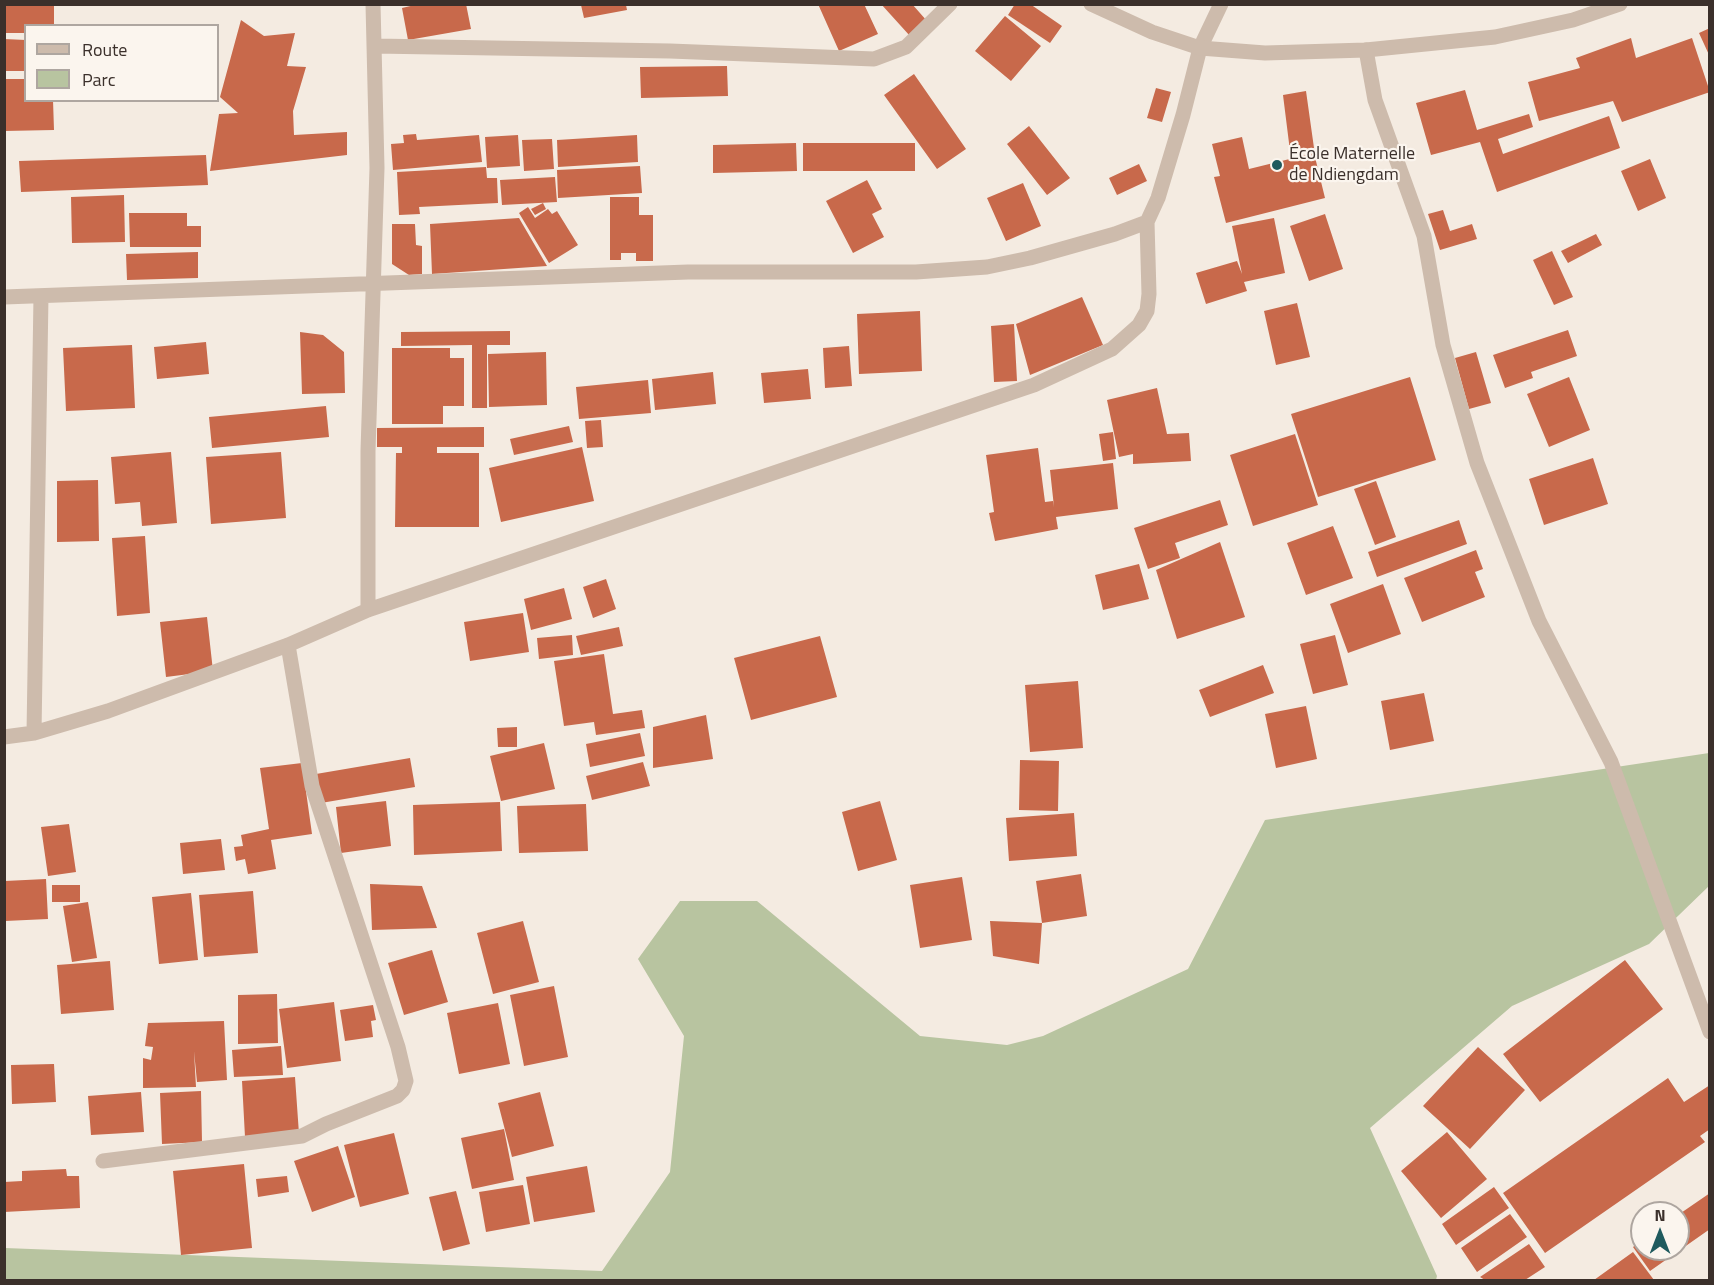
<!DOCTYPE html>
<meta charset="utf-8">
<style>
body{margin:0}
#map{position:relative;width:1714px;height:1285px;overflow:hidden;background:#f4ebe1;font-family:"Titillium Web",sans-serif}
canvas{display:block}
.frame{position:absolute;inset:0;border:6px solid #3b302b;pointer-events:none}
.legend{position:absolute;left:24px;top:24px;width:195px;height:78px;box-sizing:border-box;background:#fbf5ee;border:2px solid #aea6a0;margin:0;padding:8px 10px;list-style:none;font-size:18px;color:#3b302b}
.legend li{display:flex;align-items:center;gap:12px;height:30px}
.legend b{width:30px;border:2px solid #aea6a0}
.north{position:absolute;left:1630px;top:1201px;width:60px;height:60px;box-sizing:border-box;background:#fbf5ee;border:2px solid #aea6a0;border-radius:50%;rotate:0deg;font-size:16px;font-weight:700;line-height:24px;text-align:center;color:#3b302b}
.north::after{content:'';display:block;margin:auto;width:21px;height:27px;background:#1f5a5e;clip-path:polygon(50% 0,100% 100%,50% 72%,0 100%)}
</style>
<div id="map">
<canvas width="1714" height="1285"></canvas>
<div class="frame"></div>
<ul class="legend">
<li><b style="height:8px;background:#cdbbac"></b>Route</li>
<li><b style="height:16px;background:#b8c4a0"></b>Parc</li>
</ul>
<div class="north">N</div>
</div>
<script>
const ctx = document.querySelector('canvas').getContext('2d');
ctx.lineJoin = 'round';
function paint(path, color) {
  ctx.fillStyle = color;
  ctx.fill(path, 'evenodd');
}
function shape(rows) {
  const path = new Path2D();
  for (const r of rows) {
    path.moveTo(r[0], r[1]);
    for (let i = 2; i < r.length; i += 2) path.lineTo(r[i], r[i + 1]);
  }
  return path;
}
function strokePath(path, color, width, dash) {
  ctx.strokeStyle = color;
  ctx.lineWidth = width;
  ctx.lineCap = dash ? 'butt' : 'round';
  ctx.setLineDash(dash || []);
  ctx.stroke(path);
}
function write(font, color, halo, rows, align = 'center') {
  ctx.font = font + ' "Titillium Web",sans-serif';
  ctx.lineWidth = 4.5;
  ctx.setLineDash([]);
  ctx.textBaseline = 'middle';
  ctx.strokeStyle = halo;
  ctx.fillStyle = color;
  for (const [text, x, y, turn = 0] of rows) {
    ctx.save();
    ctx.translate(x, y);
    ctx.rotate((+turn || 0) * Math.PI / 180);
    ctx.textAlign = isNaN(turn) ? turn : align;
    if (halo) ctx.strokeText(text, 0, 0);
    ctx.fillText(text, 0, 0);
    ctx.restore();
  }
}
const green = shape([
 [1709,753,1709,886,1649,944,1512,1006,1370,1128,1437,1276,1436,1280,5,1280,5,1248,602,1271,670,1172,684,1036,638,959,680,901,757,901,920,1036,1007,1045,1043,1036,1188,969,1265,820]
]);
const building = shape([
 [4,4,54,4,54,26,26,26,26,33,4,33],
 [419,4,466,4,471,29,408,40,402,8],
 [818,4,864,4,878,34,839,51],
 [881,4,912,4,927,21,910,36],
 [1015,4,1030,4,1062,26,1050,43,1008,15],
 [581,5,626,5,627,10,584,18],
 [1005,16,1041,46,1011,81,975,51],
 [241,20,264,36,295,33,287,66,306,67,293,111,294,135,347,132,347,155,210,171,219,114,238,113,220,97],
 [1710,28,1710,57,1699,33],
 [1631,38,1636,58,1692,38,1710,92,1622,122,1613,101,1539,121,1528,82,1580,68,1576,58],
 [4,39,26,40,26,71,4,71],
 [727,66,728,96,641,98,640,67],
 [914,74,966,149,937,169,884,95],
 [4,79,26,79,26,100,53,100,54,130,4,131],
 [1156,88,1171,92,1162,122,1147,118],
 [1465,90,1477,130,1529,114,1533,127,1498,139,1503,154,1609,116,1620,148,1497,192,1480,142,1431,155,1416,103],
 [1306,91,1314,148,1290,151,1283,95],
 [1029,126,1070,178,1047,195,1007,144],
 [416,134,417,140,479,135,482,162,393,170,391,144,404,143,403,135],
 [518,135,520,166,487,168,485,137],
 [637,135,638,162,558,167,557,140],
 [1242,137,1249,169,1314,153,1325,198,1226,223,1214,177,1220,176,1212,144],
 [552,139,554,169,524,171,522,140],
 [796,143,797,171,713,173,713,145],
 [803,143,915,143,915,171,803,171],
 [206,155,208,185,21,192,19,161],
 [1650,159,1666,198,1638,211,1621,171],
 [1139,164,1147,181,1117,195,1109,178],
 [640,166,642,193,558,198,557,170],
 [486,167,487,178,497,178,498,203,419,207,420,214,399,215,397,172],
 [555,177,557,202,502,205,500,180],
 [867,180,882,209,872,214,884,237,853,253,826,201],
 [1023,183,1041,226,1006,241,987,198],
 [124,195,125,242,72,243,71,197],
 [610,197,639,197,639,215,653,215,653,261,636,261,636,253,621,253,621,260,610,260],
 [543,203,546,209,535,215,531,209],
 [528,207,535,218,548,209,552,214,557,211,578,245,549,263,519,213],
 [1443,210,1450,231,1472,224,1477,239,1440,250,1428,214],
 [129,213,187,213,187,226,201,226,201,247,130,247],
 [1325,214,1343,269,1309,281,1290,226],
 [519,218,547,266,432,274,430,224],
 [1274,218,1285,273,1244,282,1247,291,1206,304,1196,273,1237,261,1242,274,1232,226],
 [392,224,415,224,416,245,422,246,422,274,409,275,392,264],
 [1596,234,1602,245,1568,263,1561,251],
 [1552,251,1573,297,1554,305,1533,260],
 [198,252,198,278,127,280,126,254],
 [1082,297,1103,345,1030,375,1016,324],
 [1297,303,1310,357,1276,365,1264,311],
 [920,311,922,371,859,374,857,314],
 [1014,324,1017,381,994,382,991,326],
 [1568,330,1577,356,1531,372,1533,378,1505,388,1493,355],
 [510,331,510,345,487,345,487,408,472,408,472,345,401,346,401,332],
 [300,332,323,335,344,352,345,393,302,394],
 [206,342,209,374,157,379,154,347],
 [132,345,135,408,66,411,63,348],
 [849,346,852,386,825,388,823,348],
 [392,348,450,348,450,358,464,358,464,406,443,406,443,424,392,424],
 [546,352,547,405,489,407,488,354],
 [1476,352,1491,403,1469,409,1455,358],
 [808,369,811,399,764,403,761,373],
 [713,372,716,404,655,410,652,379],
 [1410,377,1436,460,1318,497,1291,414],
 [1569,377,1590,430,1549,447,1527,394],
 [648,380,651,413,579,419,576,387],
 [1157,388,1167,434,1189,433,1191,461,1133,464,1133,454,1119,457,1107,400],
 [326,406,329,437,212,448,209,417],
 [601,420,603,447,587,448,585,421],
 [569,426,573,442,514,455,510,439],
 [484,427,484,447,437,447,437,453,479,453,479,527,395,527,396,453,402,453,402,447,377,447,377,428],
 [1113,432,1116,459,1103,461,1099,434],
 [1295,434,1318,505,1253,526,1230,455],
 [582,447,594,501,501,522,489,468],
 [1038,448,1045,502,1053,501,1054,507,1050,470,1113,463,1118,509,1056,517,1058,529,995,541,989,513,994,512,986,455],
 [171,452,177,523,142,526,140,502,115,504,111,457],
 [281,452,286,518,211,524,206,457],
 [1593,458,1608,504,1544,525,1529,479],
 [98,480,99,541,57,542,57,481],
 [1376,481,1396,537,1375,545,1354,489],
 [1220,500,1228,525,1175,543,1180,558,1148,569,1134,528],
 [1459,520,1467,544,1377,577,1368,552],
 [1333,526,1353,578,1306,595,1287,543],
 [145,536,150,613,117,616,112,538],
 [1220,542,1245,617,1177,639,1156,570],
 [1476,550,1483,569,1475,572,1485,597,1422,622,1404,578],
 [1139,564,1149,599,1103,610,1095,575],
 [606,579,616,609,593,618,583,587],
 [1383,584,1401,634,1348,653,1330,604],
 [564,588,572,619,531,630,524,599],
 [523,613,529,652,470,661,464,622],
 [207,617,213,671,166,677,160,622],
 [619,627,623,646,581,655,576,636],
 [572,635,573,655,539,659,537,638],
 [1335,635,1348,685,1313,694,1300,644],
 [820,636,837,697,751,720,734,658],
 [604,654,613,714,642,710,645,728,596,735,594,722,564,726,554,661],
 [1263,665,1274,693,1210,717,1199,690],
 [1078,681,1083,748,1030,752,1025,685],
 [1424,693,1434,741,1390,750,1381,701],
 [1306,706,1317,759,1276,768,1265,714],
 [706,715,713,759,653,768,653,727],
 [517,727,517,747,498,747,497,728],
 [640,733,645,756,590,767,586,744],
 [544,743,555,789,501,801,490,756],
 [410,758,415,787,321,803,316,774],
 [1020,760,1059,761,1058,811,1019,810],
 [643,762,650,786,592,800,586,776],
 [302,763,312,834,271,840,276,869,248,874,245,859,236,861,234,847,243,846,241,835,269,829,260,768],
 [386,801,391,846,341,853,336,807],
 [880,801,897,860,858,871,842,812],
 [500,802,502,851,414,855,413,805],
 [586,804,588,851,519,853,517,806],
 [1074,813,1077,856,1009,861,1006,818],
 [69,824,76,872,48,876,41,827],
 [221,839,225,870,183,874,180,843],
 [1081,874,1087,916,1042,923,1039,964,993,956,990,921,1042,923,1036,881],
 [962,877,972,940,920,948,910,885],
 [46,879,48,919,5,921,5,881],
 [370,884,422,886,437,928,372,930],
 [52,885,80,885,80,902,52,902],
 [253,891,258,953,204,957,199,895],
 [191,893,198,960,159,964,152,897],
 [88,902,97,958,72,962,63,906],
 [523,921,539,982,493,994,477,933],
 [432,950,448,1002,404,1015,388,963],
 [1625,960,1663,1009,1540,1102,1503,1054],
 [110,961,114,1010,61,1014,57,965],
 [554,986,568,1057,524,1066,510,995],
 [277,994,278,1043,238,1044,238,995],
 [334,1002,341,1061,287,1068,279,1009],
 [498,1003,510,1064,459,1074,447,1013],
 [373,1005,376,1020,371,1021,373,1037,345,1041,340,1010],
 [224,1021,227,1080,197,1082,194,1051,196,1087,143,1088,143,1058,151,1060,153,1047,145,1046,148,1023],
 [281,1046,283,1075,234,1077,232,1050],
 [1478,1047,1525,1090,1470,1149,1423,1106],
 [54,1064,56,1102,12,1104,11,1065],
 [295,1077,299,1134,245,1137,242,1081],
 [1668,1078,1684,1102,1710,1085,1710,1129,1700,1136,1705,1142,1545,1253,1503,1193],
 [201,1091,202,1142,162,1144,160,1093],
 [141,1092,144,1132,91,1135,88,1096],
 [540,1092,554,1146,512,1157,498,1103],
 [504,1129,514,1180,472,1189,461,1138],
 [1447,1132,1487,1179,1441,1218,1401,1171],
 [394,1133,409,1194,360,1207,344,1145],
 [338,1146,355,1197,312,1212,294,1161],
 [244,1164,252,1248,181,1255,173,1171],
 [587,1166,595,1212,534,1222,526,1177],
 [66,1169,67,1176,79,1176,80,1208,4,1212,4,1182,22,1181,22,1171],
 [287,1176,289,1192,258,1197,256,1179],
 [523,1185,530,1224,486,1232,479,1192],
 [1494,1187,1509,1208,1456,1245,1442,1224],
 [456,1191,470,1244,443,1251,429,1197],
 [1710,1193,1710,1229,1650,1271,1633,1247,1642,1240,1642,1249,1678,1249,1678,1215],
 [1510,1214,1527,1237,1477,1272,1461,1248],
 [1529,1244,1545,1267,1525,1280,1485,1280,1480,1277],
 [1633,1252,1654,1280,1594,1280]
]);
const minor = shape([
 [375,46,670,51,874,59,906,47,950,4],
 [1366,50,1375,100,1424,236,1443,345,1477,463,1539,621,1611,762,1710,1032],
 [4,297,688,272,916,272,987,267,1030,258,1115,234,1147,222,1158,198,1183,115,1200,48,1221,4],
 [368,610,368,451,377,168,373,4],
 [34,733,41,296],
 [4,737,34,733,108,711,288,645,368,610,1034,385,1112,349,1139,325,1147,311,1149,294,1147,222],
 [103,1161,302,1136,326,1124,397,1096,403,1090,406,1081,398,1047,312,786,288,645]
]);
const tertiary = shape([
 [1091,4,1152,32,1200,48,1265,53,1366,50,1495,37,1573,20,1620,4]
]);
const markers = [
 [1277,165,6,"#1f5a5e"]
];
const poiNames = [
 ["École Maternelle",1289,155],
 ["de Ndiengdam",1289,176]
];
paint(green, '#b8c4a0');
paint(building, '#c8694b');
strokePath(minor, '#cdbbac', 15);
strokePath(tertiary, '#cdbbac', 15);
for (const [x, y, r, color] of markers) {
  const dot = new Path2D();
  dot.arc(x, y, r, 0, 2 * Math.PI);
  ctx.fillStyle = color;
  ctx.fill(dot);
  strokePath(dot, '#fbf5ee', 2);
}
write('18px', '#3b302b', '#fbf5ee', poiNames, 'left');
</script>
